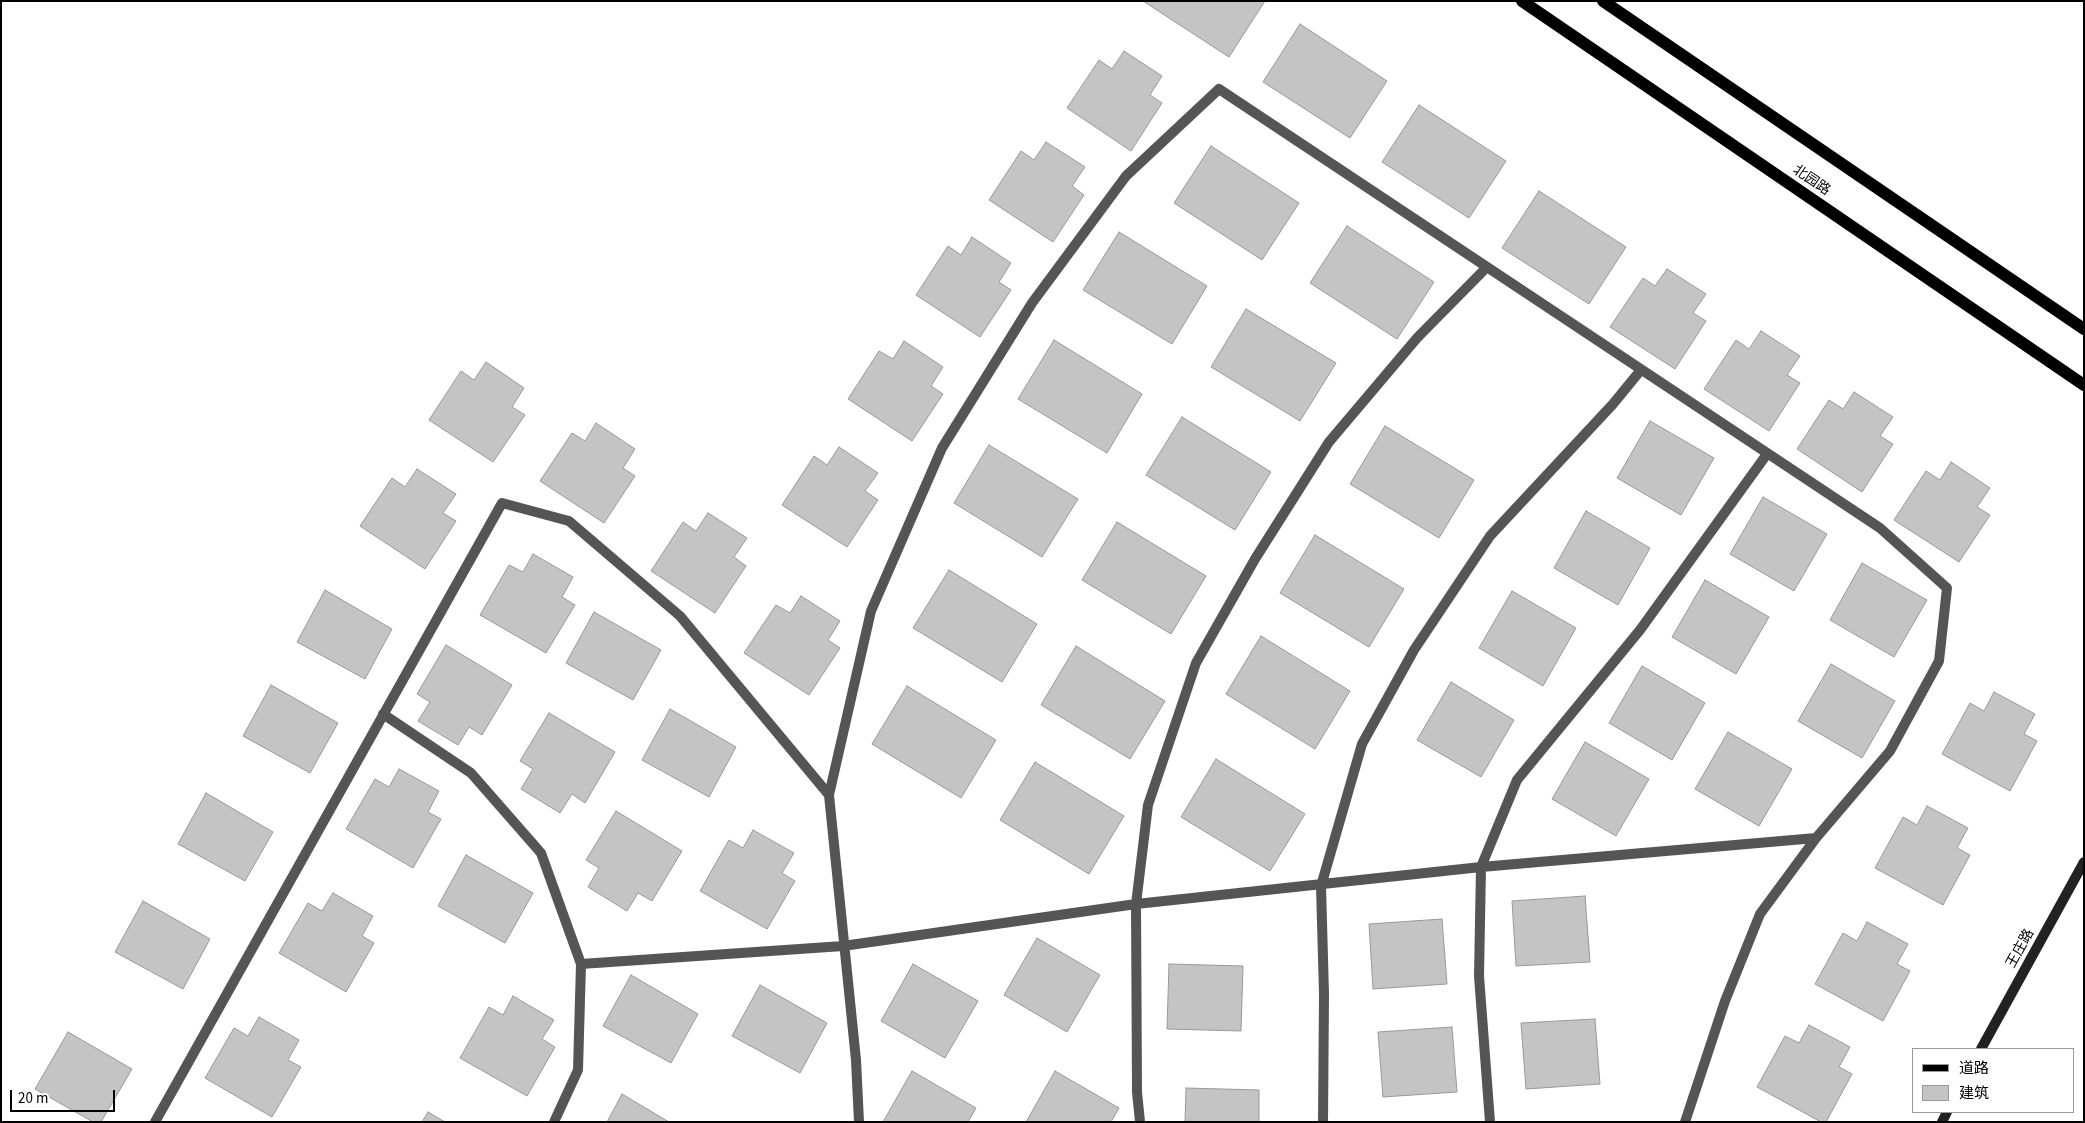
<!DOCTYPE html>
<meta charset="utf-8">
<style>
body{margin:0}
#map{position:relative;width:2085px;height:1123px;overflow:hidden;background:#fff;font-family:"Source Sans 3","Noto Sans SC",sans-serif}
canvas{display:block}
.frame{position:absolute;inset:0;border:2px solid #000;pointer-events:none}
.legend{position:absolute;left:1912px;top:1048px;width:162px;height:65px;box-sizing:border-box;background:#fff;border:1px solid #999;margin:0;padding:6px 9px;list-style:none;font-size:15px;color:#000}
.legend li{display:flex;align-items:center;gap:10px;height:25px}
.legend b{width:25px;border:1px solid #999}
.scale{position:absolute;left:10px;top:1090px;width:105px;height:22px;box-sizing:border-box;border:2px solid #000;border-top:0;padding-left:6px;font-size:15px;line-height:18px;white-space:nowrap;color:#000;-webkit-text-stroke:4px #fff;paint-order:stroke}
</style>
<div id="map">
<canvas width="2085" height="1123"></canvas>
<div class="frame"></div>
<ul class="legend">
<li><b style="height:6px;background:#000"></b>道路</li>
<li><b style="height:14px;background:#c4c4c4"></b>建筑</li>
</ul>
<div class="scale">20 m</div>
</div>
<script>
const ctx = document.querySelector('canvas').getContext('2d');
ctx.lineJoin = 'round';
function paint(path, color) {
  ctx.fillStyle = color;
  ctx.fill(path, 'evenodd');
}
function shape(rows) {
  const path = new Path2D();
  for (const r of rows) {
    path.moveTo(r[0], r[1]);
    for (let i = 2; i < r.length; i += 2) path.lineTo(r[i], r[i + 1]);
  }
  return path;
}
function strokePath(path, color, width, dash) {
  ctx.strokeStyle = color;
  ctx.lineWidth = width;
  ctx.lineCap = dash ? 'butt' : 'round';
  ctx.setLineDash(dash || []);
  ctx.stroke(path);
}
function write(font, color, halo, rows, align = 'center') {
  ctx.font = font + ' "Source Sans 3","Noto Sans SC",sans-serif';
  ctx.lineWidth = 5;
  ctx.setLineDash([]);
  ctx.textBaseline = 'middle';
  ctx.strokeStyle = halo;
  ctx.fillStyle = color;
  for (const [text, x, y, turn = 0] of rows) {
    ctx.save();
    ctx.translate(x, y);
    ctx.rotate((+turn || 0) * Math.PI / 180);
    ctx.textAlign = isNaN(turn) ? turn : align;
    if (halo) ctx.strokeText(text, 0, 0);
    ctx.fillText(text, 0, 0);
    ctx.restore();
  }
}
const building = shape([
 [1143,1,1265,1,1229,57,1143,1],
 [1300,24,1387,81,1350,138,1263,82,1300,24],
 [1124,51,1162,76,1150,95,1162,103,1131,151,1067,108,1099,60,1112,69,1124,51],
 [1419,105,1506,161,1469,218,1382,162,1419,105],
 [1046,142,1085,167,1072,186,1084,195,1053,242,989,200,1021,151,1034,160,1046,142],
 [1211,146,1299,203,1262,260,1174,203,1211,146],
 [1539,191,1626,247,1589,304,1502,248,1539,191],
 [1347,226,1434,282,1397,339,1310,283,1347,226],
 [1119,232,1207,286,1172,344,1083,290,1119,232],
 [972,237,1011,263,999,282,1011,290,980,337,916,295,948,246,961,255,972,237],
 [1667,269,1706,294,1693,313,1706,321,1675,369,1610,327,1643,278,1655,286,1667,269],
 [1246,309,1336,363,1300,421,1211,367,1246,309],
 [1761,331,1800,356,1787,375,1800,383,1769,431,1704,389,1736,340,1749,349,1761,331],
 [1054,340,1142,394,1107,453,1018,399,1054,340],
 [904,341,943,367,931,386,943,394,912,441,848,399,879,351,893,359,904,341],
 [486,362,524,388,512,407,525,415,493,462,429,420,461,371,474,380,486,362],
 [1854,392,1893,417,1880,436,1893,444,1862,492,1797,449,1829,400,1843,409,1854,392],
 [1182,417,1271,472,1235,530,1146,475,1182,417],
 [1650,421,1714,458,1681,515,1617,478,1650,421],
 [596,423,635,449,623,468,635,476,604,523,540,481,572,433,585,441,596,423],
 [1385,426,1474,480,1439,538,1350,484,1385,426],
 [989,445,1078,499,1042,557,954,503,989,445],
 [839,447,878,473,865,491,878,500,847,547,782,505,814,456,827,465,839,447],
 [1951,462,1990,488,1977,507,1990,515,1959,562,1894,520,1926,471,1940,480,1951,462],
 [417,469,456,494,443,513,456,521,425,569,360,526,392,478,405,487,417,469],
 [1763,497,1827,534,1794,591,1730,554,1763,497],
 [1586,511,1650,548,1618,605,1554,568,1586,511],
 [708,513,747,538,734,557,746,566,715,613,651,571,683,522,696,531,708,513],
 [1117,522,1206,576,1171,634,1082,580,1117,522],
 [1315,535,1404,589,1369,647,1280,593,1315,535],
 [533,554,573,577,562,597,575,605,546,653,480,615,509,565,523,572,533,554],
 [1862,563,1927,600,1894,657,1830,620,1862,563],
 [949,570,1037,624,1002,682,913,628,949,570],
 [1705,580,1769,617,1736,674,1672,637,1705,580],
 [325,590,392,629,365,679,297,642,325,590],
 [1512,591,1576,628,1543,686,1479,648,1512,591],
 [801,596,840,621,828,640,840,648,809,695,744,653,776,605,790,613,801,596],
 [594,612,661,650,633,700,566,663,594,612],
 [1261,636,1350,691,1315,749,1226,694,1261,636],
 [446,645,512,685,482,735,469,727,458,745,418,721,430,702,417,694,446,645],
 [1076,646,1165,701,1130,759,1041,705,1076,646],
 [1831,664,1895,701,1862,758,1798,721,1831,664],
 [1642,666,1705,703,1672,760,1609,723,1642,666],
 [1451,682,1514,720,1481,777,1417,740,1451,682],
 [271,685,338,723,310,773,243,736,271,685],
 [907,686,996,740,961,798,872,744,907,686],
 [1994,692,2035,714,2024,734,2037,741,2010,791,1942,754,1970,703,1984,711,1994,692],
 [670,709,736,747,709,797,642,760,670,709],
 [549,713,615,752,585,803,572,794,560,813,521,789,533,769,520,761,549,713],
 [1728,732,1792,769,1759,826,1695,789,1728,732],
 [1585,742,1649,779,1616,836,1552,799,1585,742],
 [1216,759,1305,814,1270,871,1181,817,1216,759],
 [1035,762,1124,816,1089,874,1000,820,1035,762],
 [399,769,439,791,428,812,441,819,413,868,346,829,375,779,389,787,399,769],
 [206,793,273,832,245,881,178,844,206,793],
 [1927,806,1968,828,1957,848,1970,855,1943,905,1875,868,1903,817,1917,825,1927,806],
 [616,811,682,851,652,901,638,893,627,911,588,887,599,868,586,860,616,811],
 [753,830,794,853,782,873,795,881,767,929,700,891,729,840,743,848,753,830],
 [466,855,533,893,505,943,438,906,466,855],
 [333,893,373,916,362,936,374,943,346,992,279,953,308,903,322,911,333,893],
 [1585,896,1590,962,1516,966,1512,901,1585,896],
 [143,901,210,939,183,989,115,952,143,901],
 [1442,919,1447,984,1373,989,1369,924,1442,919],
 [1867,922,1908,944,1897,964,1910,971,1883,1021,1815,984,1843,933,1857,941,1867,922],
 [1037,938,1100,975,1067,1032,1004,995,1037,938],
 [913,964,978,1001,945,1058,881,1021,913,964],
 [1169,964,1243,966,1241,1031,1167,1029,1169,964],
 [631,975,698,1014,671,1063,603,1026,631,975],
 [760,985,827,1023,800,1073,732,1036,760,985],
 [513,996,554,1020,542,1039,555,1047,527,1096,460,1058,489,1007,503,1015,513,996],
 [259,1017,299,1040,288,1060,301,1067,272,1117,205,1078,234,1028,248,1036,259,1017],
 [1595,1019,1600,1084,1526,1089,1521,1023,1595,1019],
 [1809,1025,1850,1047,1839,1067,1852,1074,1826,1122,1821,1122,1757,1087,1785,1036,1799,1043,1809,1025],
 [1452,1027,1457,1092,1383,1097,1378,1032,1452,1027],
 [68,1032,132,1069,101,1122,93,1122,35,1089,68,1032],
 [912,1071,976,1108,968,1122,883,1122,912,1071],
 [1055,1071,1119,1108,1111,1122,1026,1122,1055,1071],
 [1186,1088,1259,1090,1259,1122,1185,1122,1186,1088],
 [622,1094,669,1122,607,1122,622,1094],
 [428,1112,445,1122,422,1122,428,1112]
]);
const street = shape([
 [383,714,471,773,541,853,581,964,578,1070,554,1122],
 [581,964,843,946,1136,904,1481,867,1816,838],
 [155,1122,502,503,569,521,680,616,829,795],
 [859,1122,856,1060,829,795,871,611,942,448,1032,303,1126,176,1219,89,1880,528,1947,588,1939,661,1890,751,1816,838,1760,914,1725,1001,1685,1122],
 [1140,1122,1137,1092,1136,904,1148,805,1196,663,1255,559,1329,442,1417,338,1486,268],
 [1323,1122,1324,994,1321,886,1362,744,1414,650,1490,536,1613,404,1640,371],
 [1490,1122,1479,976,1481,867,1517,780,1640,630,1767,454]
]);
const secondary = shape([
 [1981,1049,2084,862],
 [1942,1122,1947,1112]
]);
const primary = shape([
 [1522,1,2084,385],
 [1603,1,2084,329]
]);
const streetNames = [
 ["北园路",1811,181,34],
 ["王庄路",2021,949,-61]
];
paint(building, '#c4c4c4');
strokePath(building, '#999', 1);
strokePath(street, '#555', 10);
strokePath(secondary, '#222', 10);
strokePath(primary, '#000', 12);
write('14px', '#000', '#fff', streetNames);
</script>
